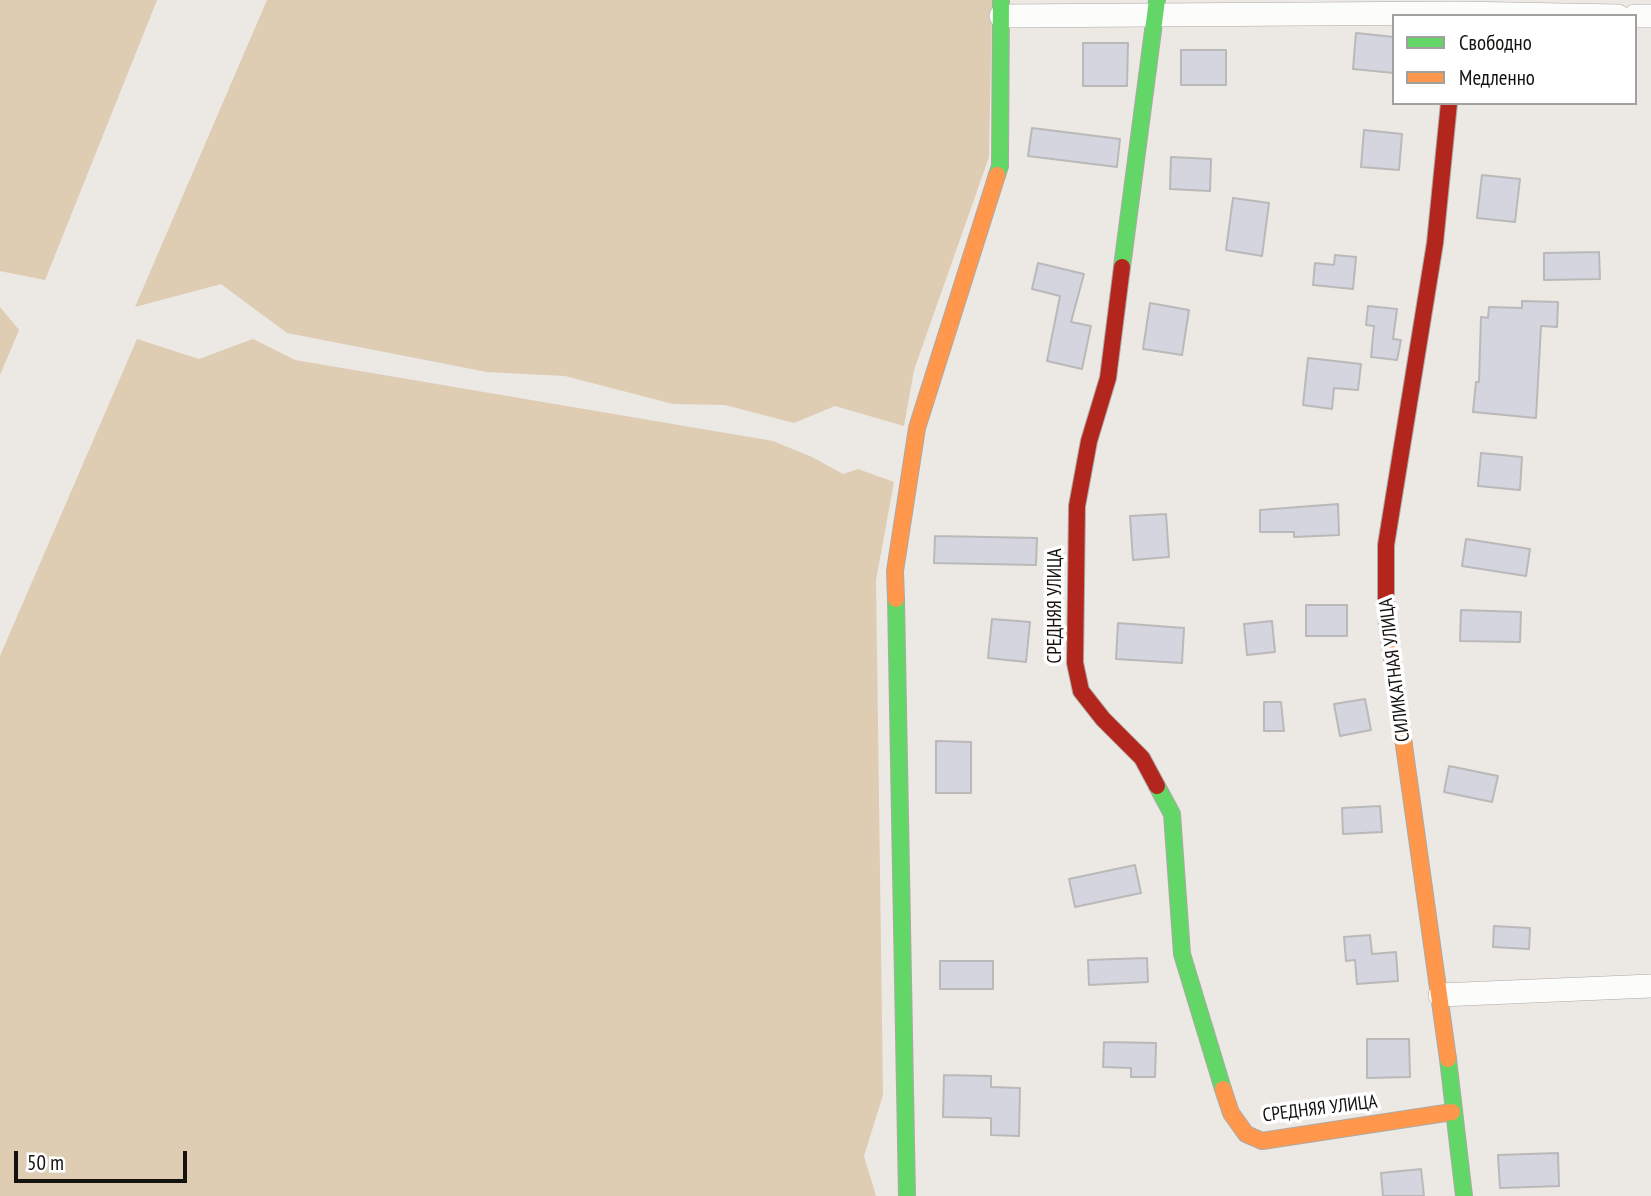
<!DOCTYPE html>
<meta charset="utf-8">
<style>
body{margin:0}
#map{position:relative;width:1651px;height:1196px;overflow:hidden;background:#ece8e3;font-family:"PT Sans Narrow",sans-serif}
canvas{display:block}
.legend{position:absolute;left:1392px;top:14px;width:245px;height:91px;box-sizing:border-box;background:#fff;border:2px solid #a1a09f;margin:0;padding:9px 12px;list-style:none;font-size:21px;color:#14120f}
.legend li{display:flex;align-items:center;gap:14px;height:35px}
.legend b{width:35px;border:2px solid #a1a09f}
.scale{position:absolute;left:14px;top:1151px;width:173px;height:32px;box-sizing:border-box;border:4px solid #14120f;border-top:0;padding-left:9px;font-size:21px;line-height:24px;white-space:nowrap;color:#14120f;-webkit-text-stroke:5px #fff;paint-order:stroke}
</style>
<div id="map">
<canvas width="1651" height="1196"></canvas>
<ul class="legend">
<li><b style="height:9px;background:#63d668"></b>Свободно</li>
<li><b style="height:9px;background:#ff974d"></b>Медленно</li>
</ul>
<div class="scale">50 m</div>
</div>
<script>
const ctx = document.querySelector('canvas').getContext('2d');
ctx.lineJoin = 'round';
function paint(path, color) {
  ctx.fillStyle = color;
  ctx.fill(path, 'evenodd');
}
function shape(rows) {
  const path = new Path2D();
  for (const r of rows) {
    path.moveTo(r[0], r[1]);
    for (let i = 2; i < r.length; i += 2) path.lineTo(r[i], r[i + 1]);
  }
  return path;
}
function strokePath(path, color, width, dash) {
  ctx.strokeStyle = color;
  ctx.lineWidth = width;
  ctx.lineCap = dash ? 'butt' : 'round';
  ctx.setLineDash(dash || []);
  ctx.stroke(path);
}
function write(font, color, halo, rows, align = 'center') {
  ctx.font = font + ' "PT Sans Narrow",sans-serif';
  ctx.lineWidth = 7;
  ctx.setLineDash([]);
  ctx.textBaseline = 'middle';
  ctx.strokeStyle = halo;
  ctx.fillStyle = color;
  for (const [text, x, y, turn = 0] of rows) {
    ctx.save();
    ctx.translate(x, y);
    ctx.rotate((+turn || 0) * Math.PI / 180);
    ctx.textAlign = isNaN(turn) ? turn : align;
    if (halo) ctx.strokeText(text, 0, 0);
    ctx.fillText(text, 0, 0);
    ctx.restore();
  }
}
const green = shape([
 [0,0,157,0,45,280,0,271],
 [267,0,992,0,989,157,914,370,904,426,835,406,794,423,725,405,673,404,565,376,487,372,287,333,221,284,135,307],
 [0,307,19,330,0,375],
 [137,339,199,359,253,339,295,360,773,441,812,457,843,474,858,469,894,482,876,580,883,1095,864,1156,876,1196,0,1196,0,656]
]);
const building = shape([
 [1356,33,1394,37,1394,73,1353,69,1356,33],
 [1083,43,1128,43,1127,86,1083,86,1083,43],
 [1181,50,1226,50,1226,85,1181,85,1181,50],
 [1032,128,1120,139,1117,167,1028,156,1032,128],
 [1364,130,1402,134,1399,170,1361,167,1364,130],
 [1171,157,1211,159,1210,191,1170,189,1171,157],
 [1482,175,1520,179,1515,222,1477,218,1482,175],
 [1233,198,1269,203,1262,256,1226,250,1233,198],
 [1599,252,1600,279,1544,280,1544,253,1599,252],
 [1335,255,1356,257,1353,289,1313,285,1315,263,1334,265,1335,255],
 [1038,263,1084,274,1071,322,1091,326,1082,369,1047,361,1060,296,1032,289,1038,263],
 [1522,301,1558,302,1557,327,1541,326,1536,418,1473,412,1476,382,1479,382,1481,317,1488,318,1489,307,1522,308,1522,301],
 [1150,303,1189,310,1182,355,1143,349,1150,303],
 [1368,306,1397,309,1393,339,1401,340,1397,360,1371,357,1374,326,1366,325,1368,306],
 [1308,358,1361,364,1358,390,1334,388,1332,409,1303,405,1308,358],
 [1481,453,1522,457,1520,490,1478,486,1481,453],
 [1338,504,1339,535,1294,537,1294,532,1260,532,1260,510,1338,504],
 [1166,514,1169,557,1133,560,1130,516,1166,514],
 [935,536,1037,538,1036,565,934,563,935,536],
 [1466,539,1530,549,1526,576,1462,566,1466,539],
 [1306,605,1347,605,1347,636,1306,636,1306,605],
 [1461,610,1521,612,1520,642,1460,641,1461,610],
 [992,619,1030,622,1026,662,988,658,992,619],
 [1272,621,1275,652,1247,655,1244,624,1272,621],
 [1118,623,1184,628,1182,663,1116,659,1118,623],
 [1365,699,1371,730,1340,736,1334,704,1365,699],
 [1264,702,1281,702,1284,731,1264,731,1264,702],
 [936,741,971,742,971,793,936,793,936,741],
 [1449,766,1498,776,1492,802,1444,792,1449,766],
 [1380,806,1382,832,1343,834,1342,808,1380,806],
 [1135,865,1141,893,1075,907,1069,879,1135,865],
 [1494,926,1530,928,1529,949,1493,947,1494,926],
 [1370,935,1372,954,1396,952,1398,981,1357,984,1355,960,1346,961,1344,937,1370,935],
 [1147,958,1148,982,1089,985,1088,960,1147,958],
 [940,961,993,961,993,989,940,989,940,961],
 [1367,1039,1409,1039,1410,1077,1367,1078,1367,1039],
 [1104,1042,1156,1043,1155,1077,1131,1077,1131,1068,1103,1067,1104,1042],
 [944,1075,991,1076,991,1087,1020,1088,1019,1136,991,1135,991,1118,943,1117,944,1075],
 [1558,1153,1559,1186,1500,1188,1498,1155,1558,1153],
 [1421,1169,1424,1196,1383,1196,1381,1173,1421,1169]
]);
const street = shape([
 [1001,16,1458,13,1618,16],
 [1635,16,1651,16],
 [1440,995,1651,986]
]);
const fast = shape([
 [997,175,1000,166,1001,0],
 [1122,267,1157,0],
 [896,599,907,1196],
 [1157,786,1172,814,1182,954,1223,1089],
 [1448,1059,1464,1196]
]);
const slow = shape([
 [896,599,895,571,917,428,997,175],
 [1386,617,1448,1059],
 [1223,1089,1231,1113,1246,1134,1262,1141,1452,1112]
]);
const jam = shape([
 [1122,267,1108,378,1089,441,1077,506,1075,663,1081,691,1103,719,1142,758,1157,786],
 [1386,617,1386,545,1435,243,1449,103]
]);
const streetNames = [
 ["СРЕДНЯЯ УЛИЦА",1056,606,-90],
 ["СИЛИКАТНАЯ УЛИЦА",1395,670,-97],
 ["СРЕДНЯЯ УЛИЦА",1320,1109,-7]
];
paint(green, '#deccb3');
paint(building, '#d4d5df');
strokePath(building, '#bab9b9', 2);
strokePath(street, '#aca9a5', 24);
strokePath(fast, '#aca9a5', 18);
strokePath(slow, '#aca9a5', 18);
strokePath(jam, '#aca9a5', 18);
strokePath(street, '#fcfcfb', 23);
strokePath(fast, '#63d668', 16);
strokePath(slow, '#ff974d', 16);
strokePath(jam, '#b3261e', 16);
write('19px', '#14120f', '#fff', streetNames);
</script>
